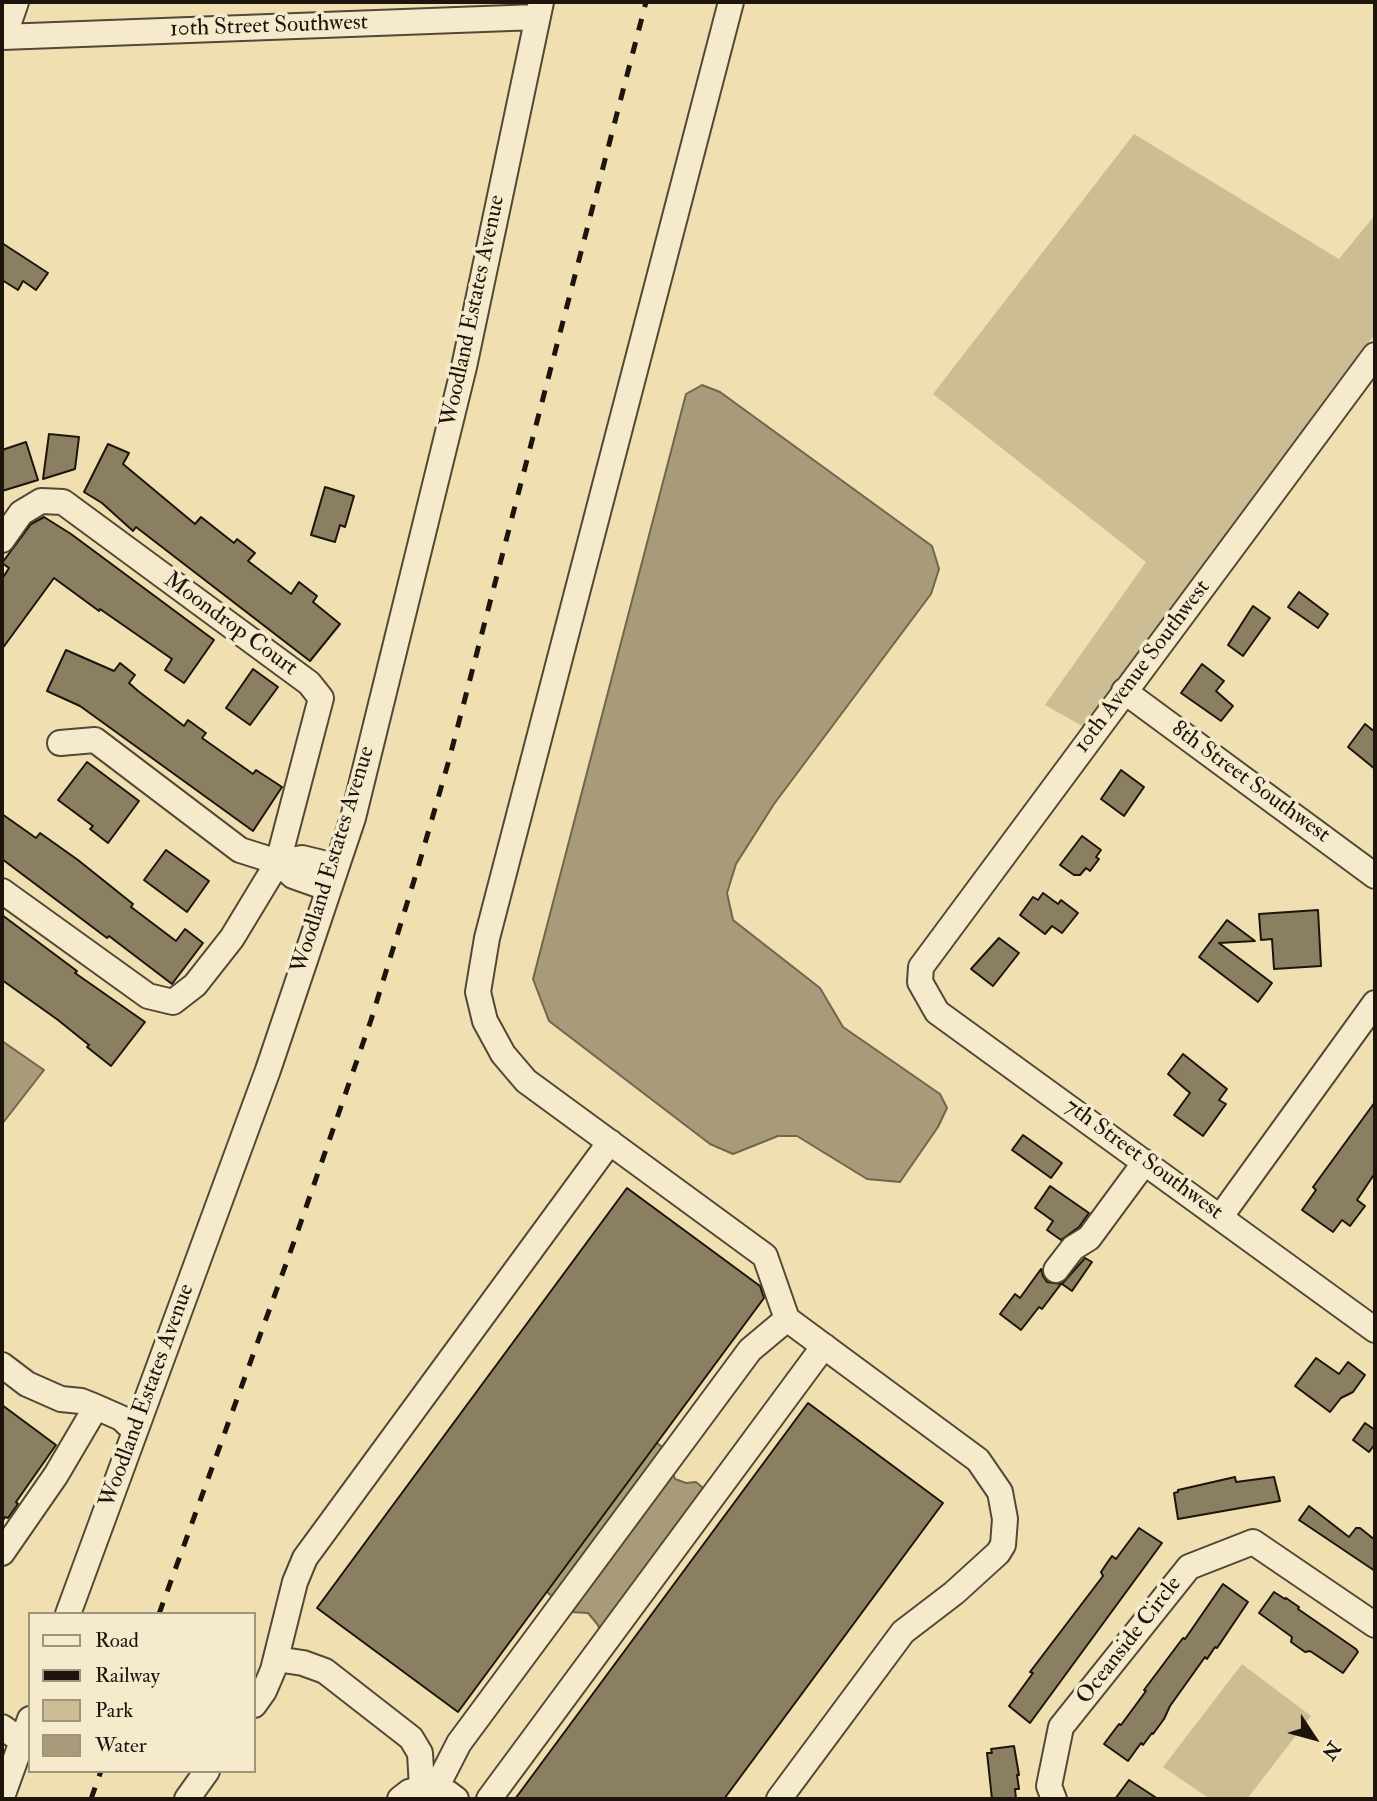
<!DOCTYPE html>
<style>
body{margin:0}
#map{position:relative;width:1377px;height:1801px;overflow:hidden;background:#f0e0b1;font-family:"IM FELL Double Pica",serif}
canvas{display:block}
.frame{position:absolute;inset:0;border:4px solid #1d150c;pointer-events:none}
.legend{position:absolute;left:28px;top:1612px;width:228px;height:161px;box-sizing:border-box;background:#f5ebcc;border:2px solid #9f957f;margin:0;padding:9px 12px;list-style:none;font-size:21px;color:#1d150c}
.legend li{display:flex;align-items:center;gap:14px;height:35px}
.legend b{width:35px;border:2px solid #9f957f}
.north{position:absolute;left:1279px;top:1703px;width:70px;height:70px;-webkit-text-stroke:5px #f5ebcc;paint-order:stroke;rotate:126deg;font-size:19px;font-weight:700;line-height:28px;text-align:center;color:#1d150c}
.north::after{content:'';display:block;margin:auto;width:24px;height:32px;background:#1d150c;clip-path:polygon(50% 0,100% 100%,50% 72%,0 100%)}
</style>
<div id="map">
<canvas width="1377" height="1801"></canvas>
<div class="frame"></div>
<ul class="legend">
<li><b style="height:9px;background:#f5ebcc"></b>Road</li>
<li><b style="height:9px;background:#1d150c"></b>Railway</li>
<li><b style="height:19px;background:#ccbd95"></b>Park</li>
<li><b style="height:19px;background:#a89b79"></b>Water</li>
</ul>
<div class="north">N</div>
</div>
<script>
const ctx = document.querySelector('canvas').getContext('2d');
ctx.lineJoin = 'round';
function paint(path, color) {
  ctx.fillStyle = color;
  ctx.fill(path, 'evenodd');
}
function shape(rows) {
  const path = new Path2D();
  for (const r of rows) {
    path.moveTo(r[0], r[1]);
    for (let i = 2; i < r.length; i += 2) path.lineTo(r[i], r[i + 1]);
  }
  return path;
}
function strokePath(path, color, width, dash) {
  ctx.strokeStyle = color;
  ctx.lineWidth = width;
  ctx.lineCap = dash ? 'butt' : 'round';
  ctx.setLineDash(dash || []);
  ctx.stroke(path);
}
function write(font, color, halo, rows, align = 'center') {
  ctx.font = font + ' "IM FELL Double Pica",serif';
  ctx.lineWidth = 7;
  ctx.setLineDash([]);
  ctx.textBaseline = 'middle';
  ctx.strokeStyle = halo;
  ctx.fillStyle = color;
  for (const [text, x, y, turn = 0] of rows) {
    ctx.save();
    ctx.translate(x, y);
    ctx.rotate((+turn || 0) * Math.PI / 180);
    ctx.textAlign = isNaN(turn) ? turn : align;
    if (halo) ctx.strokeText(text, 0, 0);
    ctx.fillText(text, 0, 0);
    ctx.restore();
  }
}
const green = shape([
 [1134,134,1339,259,1375,215,1375,334,1084,727,1045,705,1146,562,933,394],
 [1242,1664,1311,1716,1247,1799,1210,1799,1163,1767]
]);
const water = shape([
 [702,385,720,392,932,546,939,569,931,594,774,804,736,864,727,893,733,920,820,988,843,1027,940,1094,947,1108,938,1127,900,1182,867,1179,797,1136,778,1136,733,1154,710,1144,549,1021,533,979,686,394,702,385],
 [2,1041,44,1070,2,1124,2,1041],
 [642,1432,665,1449,675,1479,686,1483,696,1482,702,1487,706,1500,602,1638,598,1625,588,1613,570,1612,480,1534,642,1432]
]);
const building = shape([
 [2,243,48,273,36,290,23,281,18,290,2,280,2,243],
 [49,434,79,437,75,469,43,479,49,434],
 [26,442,38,480,2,491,2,450,26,442],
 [108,444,129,453,123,464,195,524,201,517,234,543,237,539,255,553,248,561,291,594,299,582,317,596,313,602,340,624,310,661,136,527,133,531,102,503,84,492,108,444],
 [325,487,354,496,345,527,340,525,335,542,311,535,325,487],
 [44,517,71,534,214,640,184,683,165,670,172,659,100,609,99,611,54,578,2,649,2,579,9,568,2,563,31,524,44,517],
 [1299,592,1328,614,1318,628,1288,607,1299,592],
 [1253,606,1270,618,1243,656,1228,645,1253,606],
 [66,650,114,671,120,663,135,675,129,683,138,691,184,726,188,720,206,733,202,738,253,774,256,770,282,787,253,831,80,706,47,691,66,650],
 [1202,664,1224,681,1216,691,1233,706,1221,721,1181,693,1202,664],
 [253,669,278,687,250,725,226,708,253,669],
 [1365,724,1375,732,1375,769,1348,747,1365,724],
 [87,762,139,801,108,843,90,829,93,826,58,800,87,762],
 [1121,770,1144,787,1124,816,1101,799,1121,770],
 [2,814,36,838,40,833,78,860,133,904,131,907,176,941,185,929,203,943,172,984,109,936,107,938,2,859,2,814],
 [1082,836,1101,850,1096,857,1099,859,1090,871,1086,868,1080,875,1074,875,1060,865,1082,836],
 [166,850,209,881,187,912,144,880,166,850],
 [1043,893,1058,904,1061,900,1078,913,1062,933,1052,926,1045,934,1020,915,1033,897,1038,900,1043,893],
 [1318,910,1321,966,1274,969,1272,939,1261,940,1259,914,1318,910],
 [2,915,77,971,75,973,145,1022,111,1066,87,1047,89,1045,58,1020,2,980,2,915],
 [1227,920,1255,941,1219,943,1272,983,1258,1002,1199,957,1227,920],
 [999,938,1019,953,993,986,971,969,999,938],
 [1183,1054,1227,1089,1219,1100,1226,1104,1203,1136,1174,1115,1190,1093,1168,1074,1183,1054],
 [1375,1102,1375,1173,1357,1200,1365,1206,1350,1226,1342,1220,1333,1232,1302,1210,1316,1190,1313,1187,1375,1102],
 [1023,1135,1062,1163,1051,1178,1012,1150,1023,1135],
 [1050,1186,1089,1213,1079,1227,1061,1240,1047,1230,1053,1221,1035,1208,1050,1186],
 [627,1188,760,1286,764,1298,458,1712,317,1608,627,1188],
 [1085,1258,1092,1262,1072,1291,1062,1284,1085,1258],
 [1041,1269,1043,1276,1047,1282,1061,1284,1042,1309,1039,1307,1021,1330,1000,1314,1015,1294,1020,1298,1041,1269],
 [1316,1358,1339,1374,1348,1362,1365,1375,1353,1392,1341,1398,1330,1412,1295,1386,1316,1358],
 [808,1403,943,1503,724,1799,515,1799,808,1403],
 [2,1405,56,1445,16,1502,18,1504,8,1518,5,1517,2,1522,2,1405],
 [1365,1423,1375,1430,1375,1444,1369,1452,1353,1440,1365,1423],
 [1235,1477,1236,1482,1274,1477,1280,1501,1178,1519,1174,1493,1178,1492,1178,1490,1235,1477],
 [1309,1506,1349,1537,1356,1528,1360,1528,1375,1540,1375,1571,1299,1520,1309,1506],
 [1139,1528,1162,1543,1030,1723,1009,1706,1033,1673,1030,1672,1103,1576,1101,1572,1107,1563,1112,1556,1116,1559,1139,1528],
 [1223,1584,1248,1602,1217,1648,1215,1647,1207,1659,1205,1657,1170,1706,1164,1719,1153,1734,1152,1733,1143,1745,1141,1743,1128,1761,1104,1744,1119,1724,1121,1725,1146,1691,1144,1690,1183,1638,1185,1639,1223,1584],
 [1274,1592,1285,1599,1286,1598,1299,1607,1298,1609,1356,1649,1358,1652,1343,1673,1310,1651,1305,1652,1291,1642,1292,1637,1259,1613,1274,1592],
 [1014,1746,1019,1775,1017,1775,1019,1789,1015,1789,1016,1799,992,1799,987,1753,992,1753,991,1749,1014,1746],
 [1129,1780,1158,1799,1115,1799,1129,1780]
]);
const minor = shape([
 [731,2,487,938,478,992,485,1021,503,1054,526,1081,765,1256,787,1319,978,1460,1000,1492,1005,1519,1003,1545,998,1553,954,1593,903,1632,779,1799],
 [2,37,537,17],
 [4,37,16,2],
 [1375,355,921,967,920,982,937,1012,1375,1330],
 [2,540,21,513,41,501,63,502,309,683,321,698,278,862,232,938,195,985,173,1002,148,996,2,891],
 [1124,691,1375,876],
 [60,743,95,740,240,850,278,862,293,876,327,888],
 [278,862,302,858,335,866],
 [1221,1216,1375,1003],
 [1056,1270,1073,1248,1089,1238,1145,1162],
 [2,1365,27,1384,61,1399,81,1401,96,1407,121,1418,135,1431],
 [2,1553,56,1475,96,1407],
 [68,1614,268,1070,353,818,464,367,541,2],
 [276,1659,303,1663,325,1671,411,1738,420,1753,422,1788],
 [254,1705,264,1691,273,1670,295,1582,305,1558,610,1142],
 [2,1727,22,1741],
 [436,1788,459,1743,750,1350,787,1319],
 [2,1797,30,1719],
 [187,1799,207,1771],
 [400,1799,409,1792,422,1788,436,1788,448,1793,456,1799],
 [489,1799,824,1346],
 [1054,1799,1049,1786,1061,1727,1189,1567,1253,1542,1375,1625]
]);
const rail = shape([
 [159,1614,295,1239,371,1020,417,871,449,760,646,2],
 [91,1799,101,1771]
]);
const streetNames = [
 ["10th Street Southwest",269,27,-2],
 ["Woodland Estates Avenue",474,311,-78],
 ["Moondrop Court",230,625,36],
 ["10th Avenue Southwest",1143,667,-53],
 ["8th Street Southwest",1250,783,36],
 ["Woodland Estates Avenue",334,860,-73],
 ["7th Street Southwest",1143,1160,36],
 ["Woodland Estates Avenue",148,1396,-70],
 ["Oceanside Circle",1130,1641,-52]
];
paint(green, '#ccbd95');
paint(water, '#a89b79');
strokePath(water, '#70654d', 2);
paint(building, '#8b7f62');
strokePath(building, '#1d150c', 2);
strokePath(minor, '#524835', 28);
strokePath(minor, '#f5ebcc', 24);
strokePath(rail, '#1d150c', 5, [12, 12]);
write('23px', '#1d150c', '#f5ebcc', streetNames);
</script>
